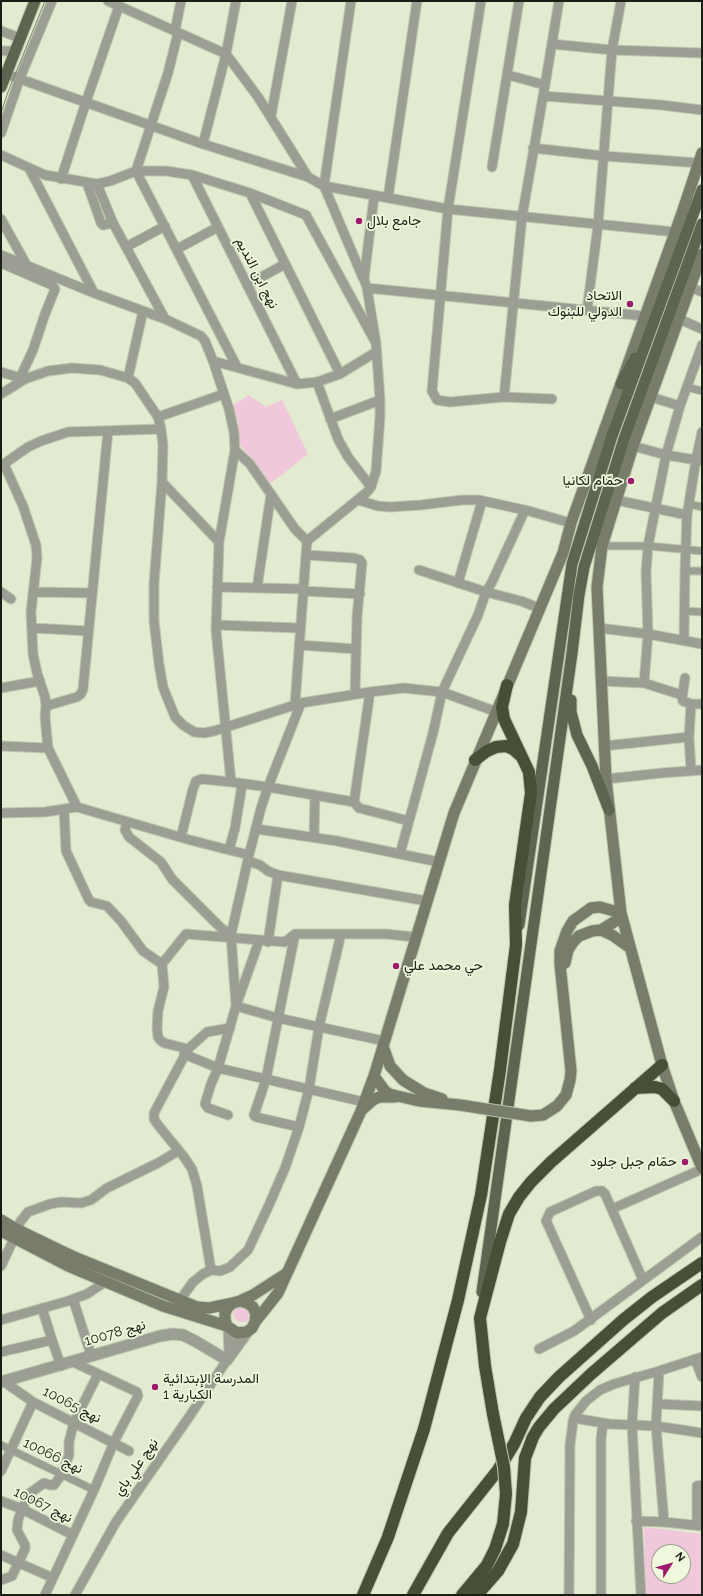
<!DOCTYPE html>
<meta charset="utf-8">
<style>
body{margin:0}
#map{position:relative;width:703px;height:1596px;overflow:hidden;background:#e2ebcf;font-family:Raleway,sans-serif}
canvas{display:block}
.frame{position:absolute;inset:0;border:2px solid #1b1e14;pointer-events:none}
.north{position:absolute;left:651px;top:1544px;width:40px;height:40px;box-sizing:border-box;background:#eff8dc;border:1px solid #9aa18c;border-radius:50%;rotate:53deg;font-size:11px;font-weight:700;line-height:16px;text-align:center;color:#1b1e14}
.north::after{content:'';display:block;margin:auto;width:14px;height:18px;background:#9d1a6c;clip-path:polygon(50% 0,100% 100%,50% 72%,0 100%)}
</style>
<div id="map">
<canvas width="703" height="1596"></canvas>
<div class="frame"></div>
<div class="north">N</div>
</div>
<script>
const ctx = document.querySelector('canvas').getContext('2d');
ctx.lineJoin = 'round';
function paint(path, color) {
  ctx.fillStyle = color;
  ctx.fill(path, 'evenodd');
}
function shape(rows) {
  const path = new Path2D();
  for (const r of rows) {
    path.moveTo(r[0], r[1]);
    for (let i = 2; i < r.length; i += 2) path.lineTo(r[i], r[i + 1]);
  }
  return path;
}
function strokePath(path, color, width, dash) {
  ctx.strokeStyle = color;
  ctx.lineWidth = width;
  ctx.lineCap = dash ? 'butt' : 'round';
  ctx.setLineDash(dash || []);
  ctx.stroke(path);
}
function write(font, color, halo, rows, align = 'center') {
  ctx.font = font + ' Raleway,Vazirmatn,sans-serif';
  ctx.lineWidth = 3.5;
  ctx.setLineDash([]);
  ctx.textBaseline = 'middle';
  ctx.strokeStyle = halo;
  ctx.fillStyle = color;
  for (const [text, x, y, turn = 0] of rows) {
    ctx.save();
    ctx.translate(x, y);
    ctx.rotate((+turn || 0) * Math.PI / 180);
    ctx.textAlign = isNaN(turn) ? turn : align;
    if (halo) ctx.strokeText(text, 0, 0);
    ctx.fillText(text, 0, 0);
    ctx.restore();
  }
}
const green = shape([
 [249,395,266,407,282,400,308,454,270,484,239,443,238,422,233,405],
 [238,1305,251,1311,250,1318,246,1322,239,1322,234,1317,233,1310],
 [644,1527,702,1534,702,1595,646,1595],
 [659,1552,683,1552,683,1576,659,1576]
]);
const pedestrian = shape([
 [686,387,702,391],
 [689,504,702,507],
 [602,546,648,546,702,551],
 [685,571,702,571],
 [684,611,702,612],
 [1,1445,94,1490]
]);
const minor = shape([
 [108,1,226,54,258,97,308,177],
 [351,1,324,186,363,278],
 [481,1,448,209,432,391,437,400,450,402,504,397],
 [621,1,612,50,702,53],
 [1,31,20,38],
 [175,31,181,1],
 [552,44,612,50,598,225,587,310],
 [1,51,15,51],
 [6,74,203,144,308,177,324,186,448,209,675,232],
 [508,75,545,85,522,217,504,397,552,399],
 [545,85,559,1],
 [543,96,661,105,702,110],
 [271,116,292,1],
 [1,133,20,78,52,1],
 [203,144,226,54,236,1],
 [533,148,604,156,699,163],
 [1,155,45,175,97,184,110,181,136,171,168,73,178,33],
 [492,167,519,1],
 [29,168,94,293],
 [192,175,297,384],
 [61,179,86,102,119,6],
 [87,183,101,223,103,225,113,223],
 [97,184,113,223,165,319],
 [250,193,340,374],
 [374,197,364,279,367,288,644,316],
 [388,198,417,1],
 [1,219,27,266],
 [126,247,165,226],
 [177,249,218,227],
 [1,255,94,293,165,319,201,336,205,341,213,361,229,409,234,432,235,450,250,464,295,529,307,541],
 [1,263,52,285,55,289,45,314,33,350,20,378],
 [247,285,285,264],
 [690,287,702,292],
 [679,319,702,329],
 [213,361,297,384,308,383,317,382,340,374,376,352],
 [237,367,136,171,166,171,192,175,250,193,306,215,376,343],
 [1,372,24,379],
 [128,378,143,311],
 [317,382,338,439,348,457,371,487],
 [1,394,25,379,48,371,72,368,100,370,128,378,135,383,158,417,161,429,163,445,162,482,154,583,154,621,159,664,163,687,175,717,183,725,194,732,204,733,214,731,301,703,370,692,404,688,442,692,497,712],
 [651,397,680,406],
 [158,417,224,394],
 [330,419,380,400],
 [633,446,666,455,702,461],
 [235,450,219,542,216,630,231,782,268,787,354,802],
 [4,464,23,506,36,545,37,558,31,612,33,654,37,673,45,697,46,706,45,717,48,748,77,807],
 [1,466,28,447,41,441,68,432,161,429],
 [162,482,219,542],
 [358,500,378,506,390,507,421,505,462,500,479,500,529,511,571,523],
 [616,500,687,515],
 [306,555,354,558,360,560,362,563,357,617,355,694],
 [419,570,486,592,521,601,539,608],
 [458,583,482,501],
 [217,587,303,589],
 [257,588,271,494],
 [303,591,360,594],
 [1,592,11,599],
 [33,592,92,593],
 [216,625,300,628],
 [32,628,88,631],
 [599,628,648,634,702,644],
 [684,640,685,571,687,515,696,460,702,432],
 [299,645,356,649],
 [685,678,682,698,683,701,691,704,702,704],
 [601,681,644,683,682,695],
 [644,683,648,634,646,572,648,546,666,455,680,406,702,345],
 [1,688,40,681],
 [370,692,354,802,359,808,409,821],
 [301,703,268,787,261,808,249,855,231,935,236,1006,278,1018,384,1041],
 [295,704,307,541,367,492,371,487,376,471,380,417,380,400,376,343,367,288],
 [46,706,77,697,81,694,83,689,108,431],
 [1,746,48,748],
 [604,746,689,737],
 [691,770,689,737,691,704],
 [606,779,662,773,702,770],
 [64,809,66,851,89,900,91,902,107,906,121,921,143,951,162,964],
 [1,813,45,812,77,807,190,840,249,855],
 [127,822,125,830,129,837,161,862,172,879,221,928,231,935],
 [257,829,337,841,400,854,433,733,442,692,478,615,486,592,492,582,525,510],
 [181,837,193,789,196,781,202,779,231,782],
 [314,837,315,795],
 [229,850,235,828,242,785],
 [400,854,439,862],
 [248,861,260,865,268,871,278,875,427,901],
 [295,934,266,1079,254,1115,256,1117,299,1127],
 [268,942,278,875],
 [188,1049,164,1043,160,1040,158,1037,157,1028,158,1011,164,987,162,964,186,934,285,942,295,934,386,934,415,937],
 [184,1054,218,1068,364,1102],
 [228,1115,208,1108,205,1104,211,1084,218,1068,236,1006,259,941],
 [612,1209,702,1169],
 [1,1266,18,1230,20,1222,28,1212,50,1204,61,1202,81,1203,91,1200,107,1188,158,1163,178,1151],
 [211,1270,197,1186,192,1169,184,1157,158,1125,154,1119,154,1113,188,1049,207,1032,230,1028],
 [73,1299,91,1355],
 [180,1300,193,1282,203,1274,211,1270,220,1271,230,1267,248,1250,269,1205,285,1168,299,1127,309,1089,319,1027,341,934],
 [1,1320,68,1301,87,1294,105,1282],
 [591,1320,548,1225,546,1221,550,1212,596,1191,602,1191,605,1194,643,1280],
 [52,1340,61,1366],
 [539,1349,574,1331,702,1237],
 [1,1352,52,1340,42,1308],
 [695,1359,702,1377],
 [659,1371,656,1426,664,1522],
 [635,1377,632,1425,641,1595],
 [3,1381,33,1402,129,1451],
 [659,1404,702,1406],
 [574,1418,609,1424,656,1426,702,1433],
 [1,1471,33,1402],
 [1,1501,22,1509,73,1535],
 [636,1521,664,1522,702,1526],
 [697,1525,697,1486,702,1485],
 [1,1555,53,1578],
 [1,1580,12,1576,25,1549,25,1545,17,1530,18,1520,22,1509,30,1493,44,1483,50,1485,54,1485,62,1474,69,1455,69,1442,74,1422,98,1374],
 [45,1595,94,1490,114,1442,138,1396,137,1392,73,1362],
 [75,1595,116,1522,189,1417,227,1360],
 [569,1595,570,1445,573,1421,575,1415,586,1401,600,1390,614,1384,659,1371,702,1357],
 [601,1595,601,1439,603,1423]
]);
const tertiary = shape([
 [229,1328,230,1354],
 [1,1382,160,1336,173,1334,183,1335,195,1341,227,1360,247,1332]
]);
const secondary = shape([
 [702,254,633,446,602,546,597,587,606,779,621,913,662,1065,674,1101,702,1168],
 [601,930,612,935,629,947],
 [565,963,568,950,573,942,579,936,592,931,601,930,622,917],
 [383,1046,390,1066,403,1080,424,1093,442,1099],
 [374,1076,385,1091,389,1094,419,1101,460,1105,479,1108],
 [363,1109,373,1100,379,1097,395,1097],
 [531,1116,543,1115,557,1106,566,1095,570,1080,571,1071,560,964,560,951,567,931,573,921,591,908,600,907,621,913],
 [1,1220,18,1230,72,1256,197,1307,209,1308,233,1303],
 [1,1231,68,1266,163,1306,227,1326,237,1333,247,1332,252,1328,255,1322,256,1314,253,1307,247,1303,240,1301,233,1303,228,1307,225,1313,225,1320,227,1326],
 [240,1301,253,1295,287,1273],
 [255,1322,278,1293,361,1111,374,1076,454,813,563,553,571,523,682,213,702,153]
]);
const primary = shape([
 [1,87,35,1],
 [621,384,635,358],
 [571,700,571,712,577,735,592,766,609,810],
 [519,925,572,564,612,436,702,190],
 [482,1292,572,653,579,595,584,567,624,439,702,224]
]);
const motorway = shape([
 [475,760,487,751,496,747,506,746,513,749,521,756],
 [635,1088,655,1087,662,1089,674,1101],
 [493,1414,485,1366,480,1318,500,1242,509,1214,519,1197,531,1182,551,1162,662,1065],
 [363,1595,388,1537,424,1429,458,1300,481,1195,500,1070,516,945,515,905,531,793,529,772,504,719,502,707,507,685],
 [413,1595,448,1533,498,1470,514,1444,526,1418,540,1397,559,1377,623,1320,652,1297,702,1263],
 [462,1595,487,1565,495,1549],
 [477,1595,498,1571,513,1544,521,1512,525,1458,533,1437,539,1427,554,1409,591,1374,634,1337,662,1313,702,1285]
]);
const tram = shape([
 [1,113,8,92,45,1]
]);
const secondaryBridge = shape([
 [479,1108,531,1116]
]);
const motorwayBridge = shape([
 [493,1414,504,1467,506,1494,503,1524,495,1549]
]);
const markers = [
 [359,221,4,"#9d1a6c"],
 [630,304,4,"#9d1a6c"],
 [631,481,4,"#9d1a6c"],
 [396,966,4,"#9d1a6c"],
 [685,1162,4,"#9d1a6c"],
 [155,1387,4,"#9d1a6c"]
];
const poiNames = [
 ["جامع بلال",367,221],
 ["الاتحاد",622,296,"right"],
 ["الدولي للبنوك",622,312,"right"],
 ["حمّام لكانيا",623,481,"right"],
 ["حي محمد علي",404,966],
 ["حمّام جبل جلود",677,1162,"right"],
 ["المدرسة الإبتدائية",163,1379],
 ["الكبارية 1",163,1395]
];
const streetNames = [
 ["نهج ابن النديم",257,273,63],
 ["نهج 10078",115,1333,-16],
 ["نهج 10065",72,1405,27],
 ["نهج 10066",53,1456,26],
 ["نهج علي باي",136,1467,-55],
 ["نهج 10067",43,1505,26]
];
paint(green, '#f1c7db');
strokePath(pedestrian, '#bec6ad', 9);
strokePath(minor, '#bec6ad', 11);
strokePath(tertiary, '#bec6ad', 13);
strokePath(secondary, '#bec6ad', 13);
strokePath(primary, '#bec6ad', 13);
strokePath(motorway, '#bec6ad', 14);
strokePath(pedestrian, '#9b9f93', 7);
strokePath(minor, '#9b9f93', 9);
strokePath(tertiary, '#9b9f93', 11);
strokePath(secondary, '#777c6b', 11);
strokePath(primary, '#5d644f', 11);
strokePath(motorway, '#484f37', 12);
strokePath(tram, '#7c826f', 1);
strokePath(secondaryBridge, '#bec6ad', 13, []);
strokePath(motorwayBridge, '#bec6ad', 14, []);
strokePath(secondaryBridge, '#777c6b', 11);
strokePath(motorwayBridge, '#484f37', 12);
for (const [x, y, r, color] of markers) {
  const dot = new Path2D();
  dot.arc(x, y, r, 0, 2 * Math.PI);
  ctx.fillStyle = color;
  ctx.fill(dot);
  strokePath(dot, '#eff8dc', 1.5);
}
write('14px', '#1b1e14', '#eff8dc', poiNames, 'left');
write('14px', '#1b1e14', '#eff8dc', streetNames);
</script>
